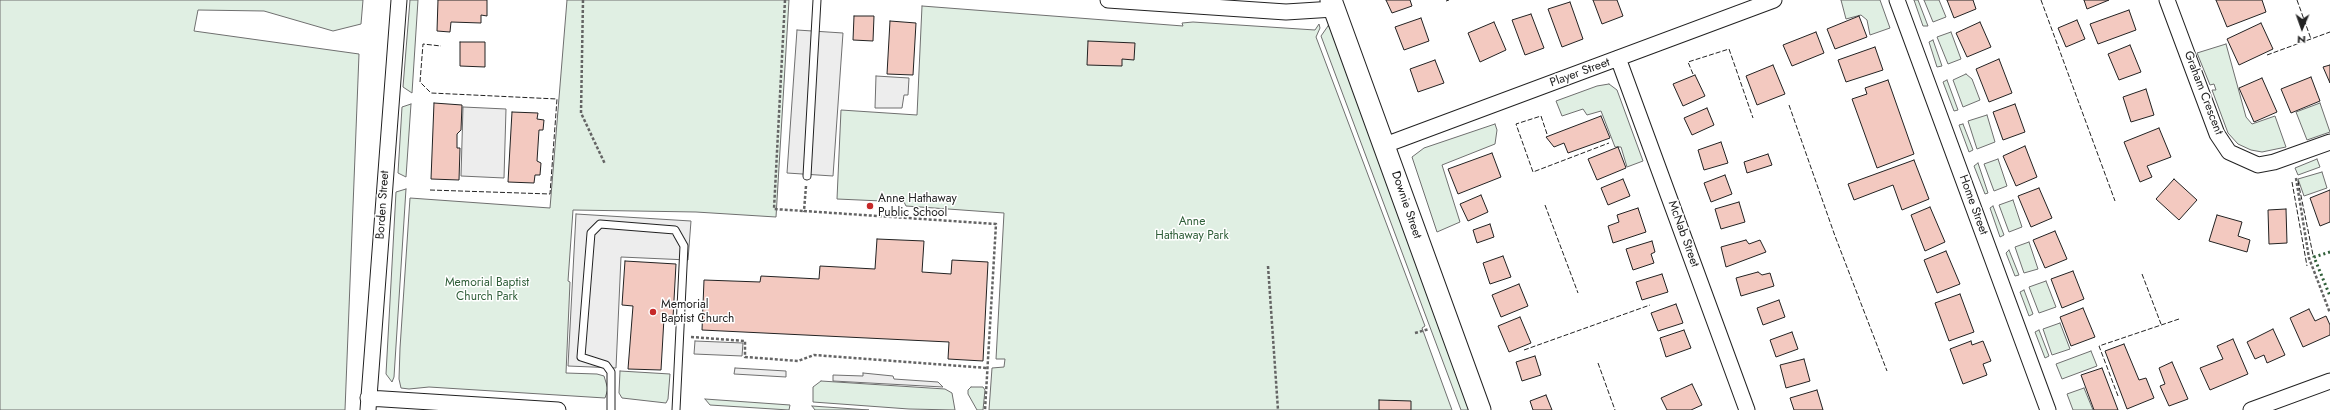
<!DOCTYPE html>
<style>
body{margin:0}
#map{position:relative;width:2330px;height:410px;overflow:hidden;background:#fff;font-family:Jost,sans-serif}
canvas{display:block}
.north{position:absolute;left:2282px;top:8px;width:40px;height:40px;-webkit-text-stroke:3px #fff;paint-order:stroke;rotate:182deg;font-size:11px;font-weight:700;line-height:16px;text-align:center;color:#222}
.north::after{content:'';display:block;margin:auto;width:14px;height:18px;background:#222;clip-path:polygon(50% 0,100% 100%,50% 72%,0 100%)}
</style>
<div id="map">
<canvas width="2330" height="410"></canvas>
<div class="north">N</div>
</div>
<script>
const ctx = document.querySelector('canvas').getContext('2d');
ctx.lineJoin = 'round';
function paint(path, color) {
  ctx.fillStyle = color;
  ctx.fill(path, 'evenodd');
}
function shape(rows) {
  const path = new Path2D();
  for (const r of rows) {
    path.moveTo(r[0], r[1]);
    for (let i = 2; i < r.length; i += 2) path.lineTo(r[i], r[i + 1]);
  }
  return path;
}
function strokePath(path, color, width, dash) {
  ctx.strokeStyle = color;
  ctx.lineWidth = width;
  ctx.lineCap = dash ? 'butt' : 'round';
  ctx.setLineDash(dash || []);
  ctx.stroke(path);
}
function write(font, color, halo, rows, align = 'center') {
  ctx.font = font + ' Jost,sans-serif';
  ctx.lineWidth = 3;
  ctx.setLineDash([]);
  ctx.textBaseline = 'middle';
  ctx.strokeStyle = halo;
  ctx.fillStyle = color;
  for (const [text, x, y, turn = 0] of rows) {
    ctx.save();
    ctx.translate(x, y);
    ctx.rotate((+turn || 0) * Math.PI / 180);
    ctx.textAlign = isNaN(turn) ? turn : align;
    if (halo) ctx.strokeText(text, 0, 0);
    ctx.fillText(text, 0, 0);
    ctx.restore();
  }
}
const green = shape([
 [0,0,363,0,361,24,333,31,264,11,198,10,194,31,359,54,345,410,0,410,0,0],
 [410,0,418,0,412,93,403,87,410,0],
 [567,0,789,0,776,217,696,212,573,210,568,281,570,282,566,373,597,374,604,376,608,389,605,398,429,387,409,389,401,388,399,379,400,348,410,198,550,208,567,0],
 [1841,0,1880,0,1890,28,1870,35,1867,20,1861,15,1846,19,1841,0],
 [1914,0,1918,0,1928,26,1923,26,1914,0],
 [1924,0,1939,0,1946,17,1933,22,1924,0],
 [922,6,1183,26,1182,23,1193,22,1315,30,1319,24,1320,28,1316,37,1425,326,1422,328,1452,410,989,410,992,368,1004,367,1005,359,996,359,1004,213,906,206,904,202,837,199,841,110,917,115,922,6],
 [1328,26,1332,28,1474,410,1461,410,1324,44,1321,36,1328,26],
 [1951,32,1961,59,1948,64,1937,37,1951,32],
 [1933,40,1942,66,1937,67,1929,42,1933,40],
 [2226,44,2246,117,2252,124,2275,116,2286,147,2262,152,2251,150,2238,144,2228,133,2212,90,2216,90,2214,84,2210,85,2197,53,2226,44],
 [1966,74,1972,79,1980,100,1963,107,1953,80,1966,74],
 [1947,80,1958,110,1954,111,1943,82,1947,80],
 [1609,84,1617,90,1643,161,1627,167,1621,147,1615,147,1601,111,1587,115,1583,109,1562,116,1556,101,1597,86,1609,84],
 [2320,103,2330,132,2307,140,2296,112,2320,103],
 [411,104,406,177,398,173,402,107,411,104],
 [1987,115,1995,142,1977,149,1968,121,1987,115],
 [1495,124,1497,130,1495,144,1442,165,1460,222,1437,232,1412,157,1424,148,1495,124],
 [1963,124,1973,150,1969,152,1959,125,1963,124],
 [1998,159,2007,186,1994,191,1984,164,1998,159],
 [2317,159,2320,167,2298,175,2295,168,2317,159],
 [1978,163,1988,193,1985,194,1974,166,1978,163],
 [2322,172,2327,188,2304,196,2298,179,2322,172],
 [406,189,394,377,392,382,386,374,396,192,406,189],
 [2013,200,2022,227,2009,232,1999,205,2013,200],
 [1993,206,2004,235,2000,237,1990,208,1993,206],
 [2029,242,2038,269,2024,273,2015,247,2029,242],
 [2009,250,2019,275,2015,276,2006,253,2009,250],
 [2046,281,2056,307,2039,313,2029,287,2046,281],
 [2024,290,2033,314,2029,316,2020,292,2024,290],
 [2060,323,2070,349,2052,355,2043,329,2060,323],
 [2039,330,2049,356,2045,358,2035,332,2039,330],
 [2091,351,2097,366,2062,379,2056,364,2091,351],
 [620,371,670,374,668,399,666,403,622,398,619,393,620,371],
 [821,381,945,389,952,393,955,410,909,409,813,402,813,387,821,381],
 [971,387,983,387,985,390,983,410,977,410,968,394,968,390,971,387],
 [2084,388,2093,410,2073,410,2067,394,2084,388],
 [705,399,790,405,789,410,710,405,705,399],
 [812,406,869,410,815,410,812,406]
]);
const parking = shape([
 [797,30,843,33,833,176,787,173,797,30],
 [876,76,909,78,908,95,904,95,902,108,875,108,876,76],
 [463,107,506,109,504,178,461,176,463,107],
 [576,214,691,221,688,260,621,257,616,368,568,366,576,214],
 [695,341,743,343,742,356,694,354,695,341],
 [735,368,786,371,786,377,734,374,735,368],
 [863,373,893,376,894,379,938,382,943,387,833,381,833,375,863,376,863,373]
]);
const building = shape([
 [438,0,487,0,487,16,481,15,481,23,451,22,450,32,437,31,438,0],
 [1386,0,1410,0,1412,6,1392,13,1386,0],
 [1593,0,1617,0,1623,16,1602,24,1593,0],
 [1947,0,1973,0,1976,9,1954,18,1947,0],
 [2084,0,2109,0,2087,9,2084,0],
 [2216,0,2262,0,2266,12,2227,27,2216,0],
 [1570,2,1583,39,1562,47,1548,9,1570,2],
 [2129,10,2136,30,2098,44,2090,24,2129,10],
 [1531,14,1544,48,1525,55,1512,20,1531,14],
 [854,16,874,16,873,41,853,40,854,16],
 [1859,16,1867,37,1835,49,1827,29,1859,16],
 [1421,18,1429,41,1404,50,1395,27,1421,18],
 [2077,20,2085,39,2066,47,2058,28,2077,20],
 [890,21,916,23,913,75,887,74,890,21],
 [1494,22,1506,50,1480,62,1468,33,1494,22],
 [1980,22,1991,47,1967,57,1956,33,1980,22],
 [2261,23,2273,49,2239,65,2227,39,2261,23],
 [1816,32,1824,53,1792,66,1783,45,1816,32],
 [1088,41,1135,43,1134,60,1122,59,1122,66,1087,65,1088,41],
 [460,42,485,42,485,67,460,66,460,42],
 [2130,45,2141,72,2119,80,2108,54,2130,45],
 [1875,47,1883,70,1846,82,1838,60,1875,47],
 [1999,59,2012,93,1989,102,1976,69,1999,59],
 [1435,60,1444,83,1418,92,1410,69,1435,60],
 [1773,65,1785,94,1757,105,1746,76,1773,65],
 [2330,65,2330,83,2323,67,2330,65],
 [1695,75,1705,96,1683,106,1673,84,1695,75],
 [2311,77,2320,101,2291,113,2281,89,2311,77],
 [2262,78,2277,112,2254,122,2239,88,2262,78],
 [1888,80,1914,154,1877,168,1852,99,1867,94,1865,88,1888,80],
 [2146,89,2154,115,2131,122,2123,97,2146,89],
 [434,103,462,105,461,130,457,134,457,148,460,148,459,180,431,179,434,103],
 [2015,104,2025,132,2003,140,1993,112,2015,104],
 [1707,108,1714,125,1692,135,1684,118,1707,108],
 [512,112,538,113,537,119,544,120,543,130,539,130,537,161,541,163,540,175,535,175,534,183,508,182,512,112],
 [1601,116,1610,138,1568,153,1564,143,1554,147,1546,137,1601,116],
 [2159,128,2171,157,2147,166,2152,177,2140,182,2124,142,2159,128],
 [1721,142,1728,163,1704,170,1698,150,1721,142],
 [2025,146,2037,177,2016,186,2003,156,2025,146],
 [1618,147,1626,168,1597,180,1588,159,1618,147],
 [1492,153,1501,177,1458,194,1448,169,1492,153],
 [1768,154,1772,165,1747,173,1744,162,1768,154],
 [1914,160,1929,199,1902,210,1893,185,1854,200,1848,184,1914,160],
 [1725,175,1732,194,1711,202,1704,183,1725,175],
 [1623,179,1630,196,1608,205,1601,188,1623,179],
 [2174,179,2197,200,2179,220,2156,199,2174,179],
 [2039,188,2052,218,2031,227,2018,196,2039,188],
 [2330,190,2330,222,2320,226,2310,198,2330,190],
 [1481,195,1488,212,1468,221,1460,204,1481,195],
 [1739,202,1745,222,1721,229,1715,209,1739,202],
 [1930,207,1945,242,1925,251,1911,215,1930,207],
 [1638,208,1646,232,1613,243,1608,226,1619,222,1617,215,1638,208],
 [2286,209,2287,243,2269,244,2268,210,2286,209],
 [2217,215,2242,222,2238,236,2250,240,2247,252,2209,241,2217,215],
 [1490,224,1494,237,1477,243,1473,230,1490,224],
 [2055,231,2067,259,2045,268,2033,240,2055,231],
 [877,239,924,241,922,272,951,274,952,260,988,262,983,361,948,359,949,342,702,330,704,280,760,282,761,276,819,279,820,266,875,269,877,239],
 [1746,240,1749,244,1760,240,1766,252,1726,267,1721,247,1746,240],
 [1652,241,1655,252,1651,254,1654,263,1633,270,1626,249,1652,241],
 [1946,251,1960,284,1937,293,1924,260,1946,251],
 [1503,256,1511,277,1490,284,1483,263,1503,256],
 [625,261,676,264,673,318,664,318,661,370,628,369,633,306,622,305,625,261],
 [2073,271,2084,299,2062,308,2051,279,2073,271],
 [1758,272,1762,275,1770,273,1774,286,1741,296,1736,278,1758,272],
 [1662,274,1668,292,1642,300,1636,282,1662,274],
 [1519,284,1528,306,1501,317,1492,295,1519,284],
 [1960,294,1974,332,1949,341,1935,303,1960,294],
 [1779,300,1785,317,1763,325,1757,308,1779,300],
 [1676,304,1683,323,1658,331,1651,313,1676,304],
 [2083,308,2095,337,2071,346,2060,317,2083,308],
 [2309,309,2315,321,2326,316,2330,325,2330,335,2303,347,2290,318,2309,309],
 [1520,317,1531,343,1509,352,1498,326,1520,317],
 [2273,329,2285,355,2267,363,2264,355,2255,359,2247,342,2273,329],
 [1684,330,1691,348,1666,357,1660,338,1684,330],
 [1792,332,1798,349,1776,357,1770,340,1792,332],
 [2233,339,2248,374,2210,390,2200,368,2223,359,2217,346,2233,339],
 [1971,341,1972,345,1983,341,1991,361,1983,364,1987,375,1963,384,1950,349,1971,341],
 [2124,344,2139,380,2146,378,2154,398,2127,409,2105,351,2124,344],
 [1535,356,1541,375,1522,381,1516,362,1535,356],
 [1804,359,1810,381,1786,388,1780,365,1804,359],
 [2172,362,2188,399,2169,406,2160,386,2165,384,2159,368,2172,362],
 [2102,368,2118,410,2094,410,2081,375,2102,368],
 [1692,384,1702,405,1691,410,1667,410,1661,398,1692,384],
 [1817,390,1823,410,1794,410,1790,398,1817,390],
 [1546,395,1552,410,1533,410,1530,401,1546,395],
 [1379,400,1411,401,1411,410,1379,410,1379,400]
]);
const path = shape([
 [583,0,581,113,605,164],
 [785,0,774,209,804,211],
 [2296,178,2309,258,2330,313],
 [806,186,804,211,996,224,985,410],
 [1268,266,1278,410],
 [1415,333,1429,329],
 [691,337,745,341,745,357,798,361,814,355,987,368]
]);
const service = shape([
 [807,176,817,0],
 [611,410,611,372,606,365,581,357,591,233,600,224,675,230,684,246,676,410]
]);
const minor = shape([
 [1108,0,1286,12,1334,9],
 [1897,0,2048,410],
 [2167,0,2217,134,2229,152,2258,165,2274,162,2330,142],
 [1618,58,1747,410],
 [1385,145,1774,0],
 [368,398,558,410],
 [368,410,399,0],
 [2251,410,2330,381]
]);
const secondary = shape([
 [1331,0,1480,410]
]);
const hedge = shape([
 [2330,252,2314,257,2330,296]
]);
const fence = shape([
 [2041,0,2115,201],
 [2297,0,2311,39],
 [1446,1,1449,0],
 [2267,55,2330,32],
 [1693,74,1688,62,1729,49,1753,118],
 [1789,105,1835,236,1887,371],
 [1547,134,1541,116,1516,124,1533,172,1609,143],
 [2298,181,2313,255],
 [2292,182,2307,266],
 [430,190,550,194,557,99,431,93,420,82,423,44,441,46],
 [1545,205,1578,293],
 [2142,274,2161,324],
 [1524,350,1650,305],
 [1598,363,1615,410],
 [2118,396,2099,346,2179,319]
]);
const markers = [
 [870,206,4,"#c62828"],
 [653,312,4,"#c62828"]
];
const streetNames = [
 ["Player Street",1580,73,-20],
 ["Graham Crescent",2203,93,69],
 ["Borden Street",383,205,-86],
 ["Downie Street",1406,205,71],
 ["Home Street",1973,205,70],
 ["McNab Street",1683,234,70]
];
const poiNames = [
 ["Anne Hathaway",878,199],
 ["Public School",878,213],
 ["Memorial",661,305],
 ["Baptist Church",661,319]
];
const parkNames = [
 ["Anne",1192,222],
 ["Hathaway Park",1192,236],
 ["Memorial Baptist",487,283],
 ["Church Park",487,297]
];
paint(green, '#e0efe3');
strokePath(green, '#6f6f6f', 1);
paint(parking, '#ededed');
strokePath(parking, '#6f6f6f', 1);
paint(building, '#f3c9c0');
strokePath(building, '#222', 1);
strokePath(service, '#222', 9);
strokePath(minor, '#222', 17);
strokePath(secondary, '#222', 23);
strokePath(path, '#646464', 2.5, [3, 2]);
strokePath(service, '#fff', 7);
strokePath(minor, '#fff', 15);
strokePath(secondary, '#fff', 21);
strokePath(hedge, '#2f5e38', 3, [2, 3]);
strokePath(fence, '#222', 1, [5, 2]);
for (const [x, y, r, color] of markers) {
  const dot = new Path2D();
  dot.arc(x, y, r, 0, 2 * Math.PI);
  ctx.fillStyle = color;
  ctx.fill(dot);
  strokePath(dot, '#fff', 1.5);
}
write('12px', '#222', '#fff', streetNames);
write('12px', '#222', '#fff', poiNames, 'left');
write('12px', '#2f5e38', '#fff', parkNames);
</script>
